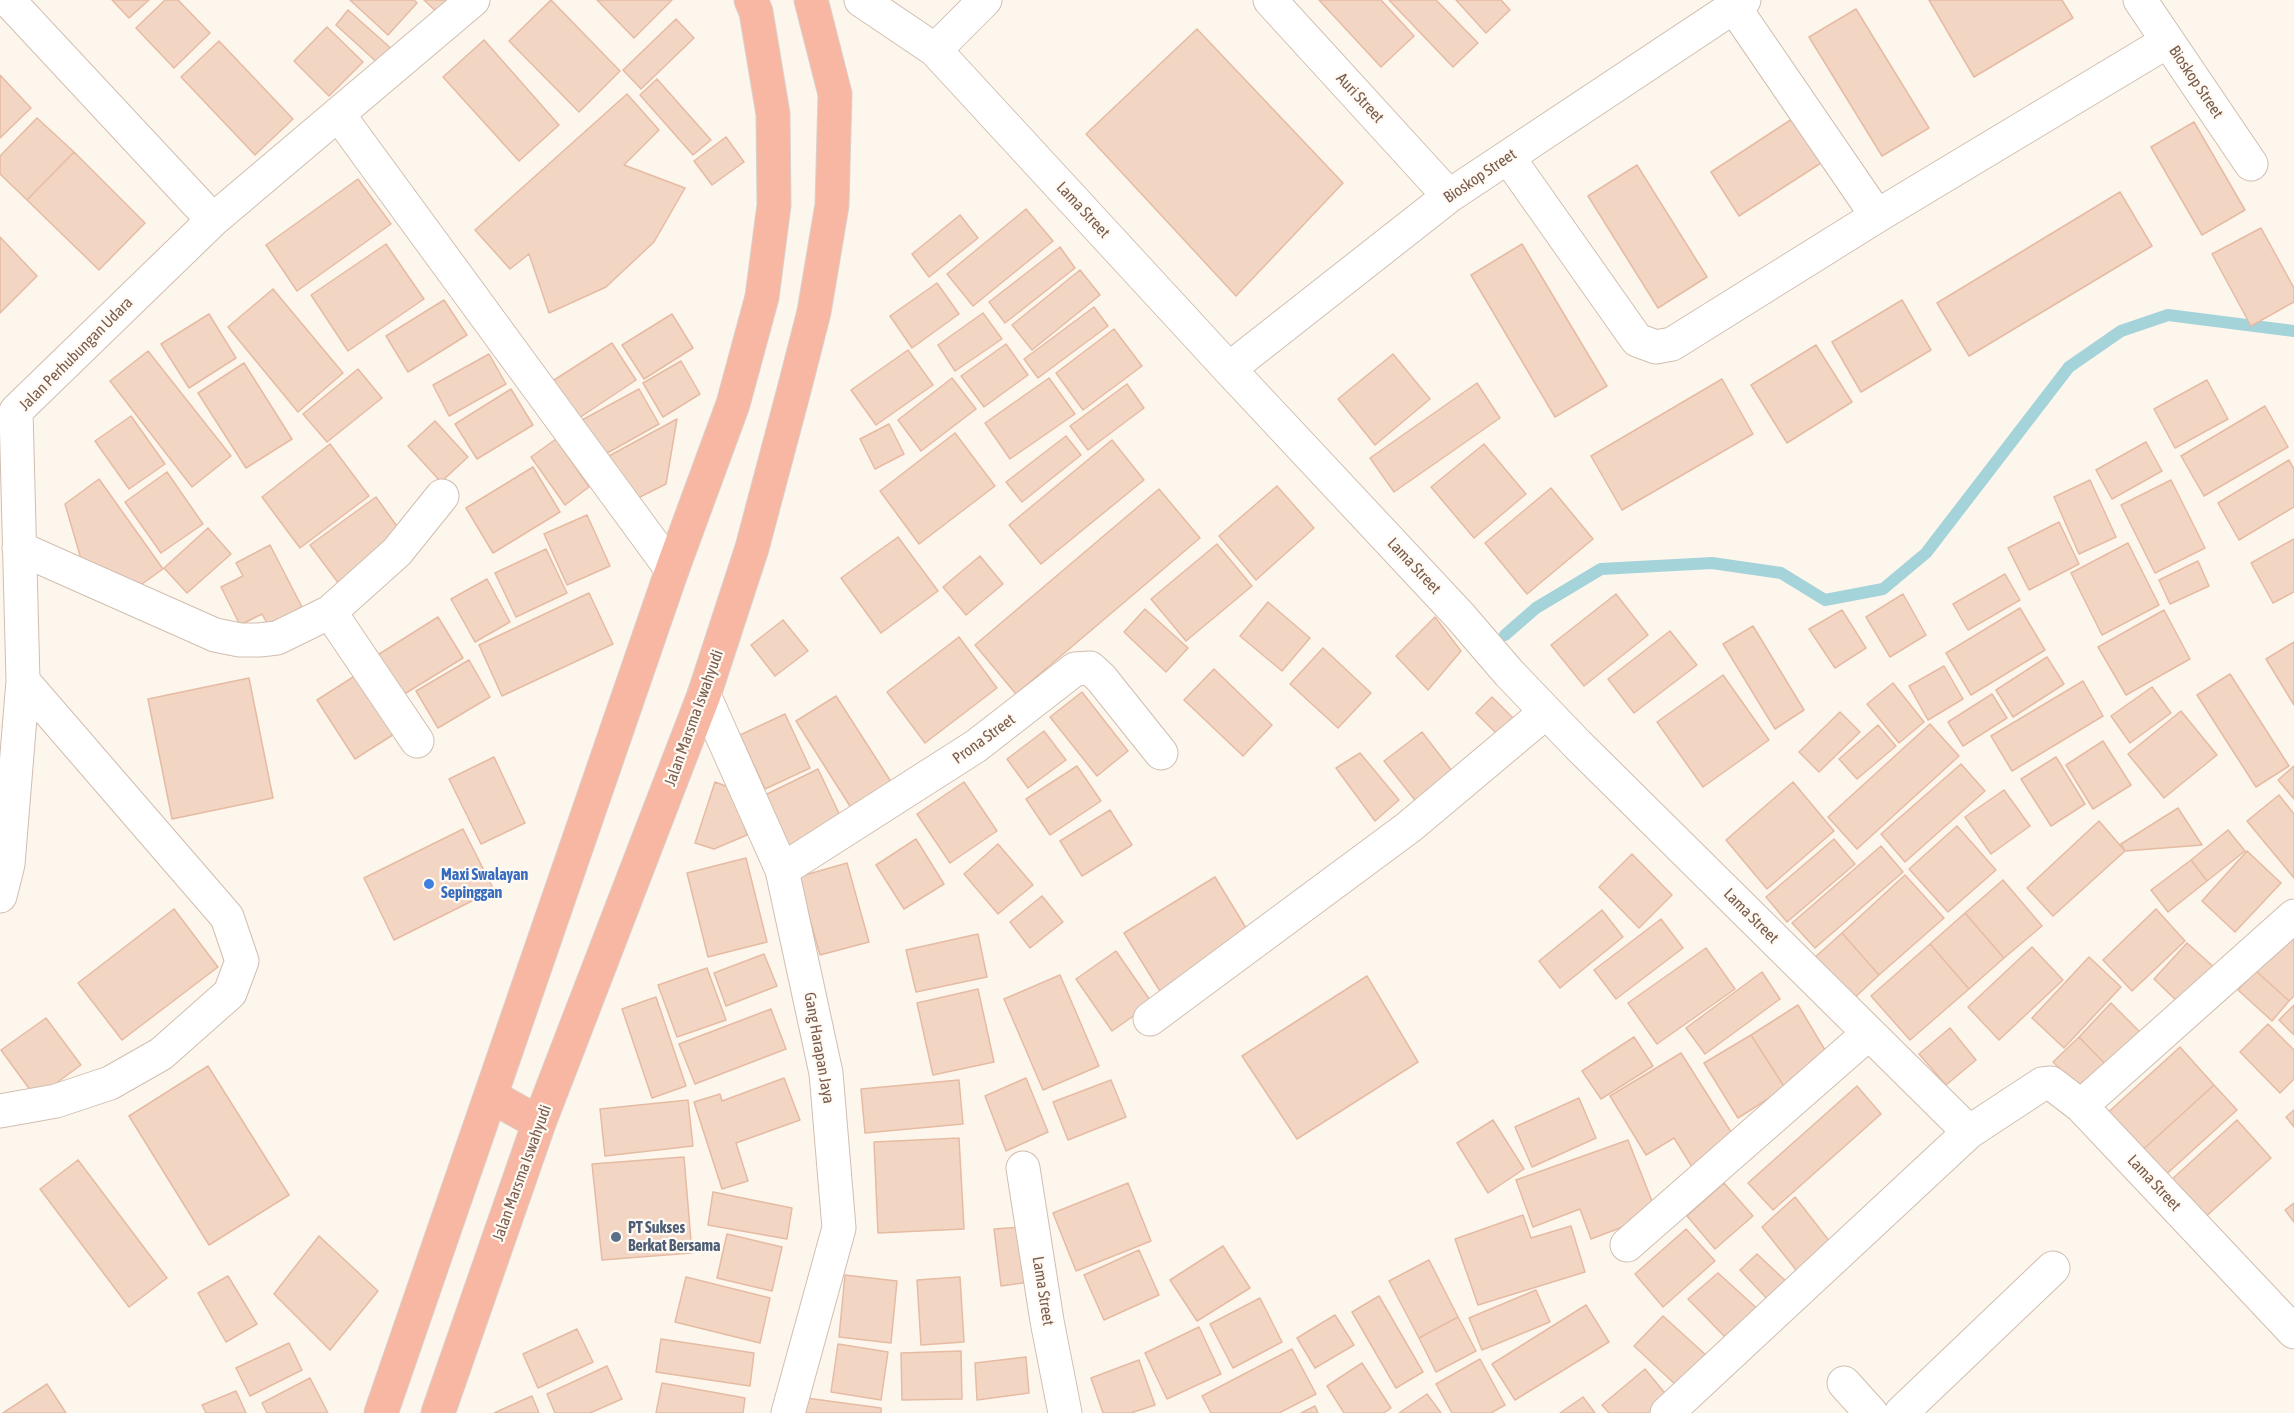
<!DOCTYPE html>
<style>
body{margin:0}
canvas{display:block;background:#fdf6ec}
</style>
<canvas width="2294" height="1413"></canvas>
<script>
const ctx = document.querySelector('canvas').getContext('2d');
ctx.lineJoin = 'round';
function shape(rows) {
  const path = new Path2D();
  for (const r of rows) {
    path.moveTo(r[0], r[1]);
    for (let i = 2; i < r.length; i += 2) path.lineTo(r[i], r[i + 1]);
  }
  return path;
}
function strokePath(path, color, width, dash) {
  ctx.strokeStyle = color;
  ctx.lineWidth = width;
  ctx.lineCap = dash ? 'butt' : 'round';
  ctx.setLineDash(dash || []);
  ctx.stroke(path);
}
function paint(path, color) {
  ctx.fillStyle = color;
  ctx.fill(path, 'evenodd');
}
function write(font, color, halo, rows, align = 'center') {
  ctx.font = font + ' "Asap Condensed",sans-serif';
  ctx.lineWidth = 4.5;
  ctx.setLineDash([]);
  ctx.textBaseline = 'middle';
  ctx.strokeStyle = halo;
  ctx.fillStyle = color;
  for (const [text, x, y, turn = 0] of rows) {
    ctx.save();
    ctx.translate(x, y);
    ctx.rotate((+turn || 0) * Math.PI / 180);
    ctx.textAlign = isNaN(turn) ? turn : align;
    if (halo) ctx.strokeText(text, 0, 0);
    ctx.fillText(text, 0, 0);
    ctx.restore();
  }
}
const stream = shape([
 [1505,635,1536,608,1601,569,1712,563,1781,573,1825,600,1883,589,1926,553,2069,367,2121,331,2168,315,2294,331]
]);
const building = shape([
 [112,0,149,0,129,18,112,0],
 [165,0,178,0,210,33,174,68,136,28,165,0],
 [350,0,414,0,417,3,388,35,350,0],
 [424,0,458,0,442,17,424,0],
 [551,0,620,71,579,112,509,41,551,0],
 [597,0,672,0,634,38,597,0],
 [1319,0,1381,0,1414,36,1381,67,1319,0],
 [1389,0,1436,0,1478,43,1453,67,1389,0],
 [1456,0,1501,0,1510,10,1486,33,1456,0],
 [1929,0,2062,0,2073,18,1974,77,1929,0],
 [1856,9,1929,128,1882,156,1809,37,1856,9],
 [348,10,394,51,381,66,336,25,348,10],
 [676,19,694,38,641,89,623,70,676,19],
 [327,27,363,62,329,96,294,61,327,27],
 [1197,29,1343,183,1236,296,1086,134,1197,29],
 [484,40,559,125,519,161,443,77,484,40],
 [219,41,293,119,255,155,181,77,219,41],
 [0,75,31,108,0,138,0,75],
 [657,79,711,140,693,155,640,95,657,79],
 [627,94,659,130,624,165,685,188,654,242,606,287,549,313,529,254,510,269,475,230,627,94],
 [37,118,74,152,27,200,0,174,0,156,37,118],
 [1792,119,1821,163,1739,216,1711,172,1792,119],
 [2194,122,2245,210,2202,235,2151,147,2194,122],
 [726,137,744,162,712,185,694,161,726,137],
 [74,152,145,223,99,270,27,200,74,152],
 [1637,165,1707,277,1658,308,1588,196,1637,165],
 [358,179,391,224,297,291,266,245,358,179],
 [2120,192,2152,246,1969,356,1937,303,2120,192],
 [1026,209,1053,241,973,306,947,274,1026,209],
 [960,215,978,238,929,277,912,254,960,215],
 [2261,228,2294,288,2294,302,2251,326,2212,254,2261,228],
 [0,237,37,276,0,313,0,237],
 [386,244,424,299,348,351,311,295,386,244],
 [1522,244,1607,386,1555,417,1471,275,1522,244],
 [1060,247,1075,268,1005,323,989,302,1060,247],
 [1080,270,1100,295,1032,350,1012,325,1080,270],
 [937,283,959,314,912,348,890,316,937,283],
 [273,289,343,373,298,412,228,327,273,289],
 [444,300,467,335,408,372,386,336,444,300],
 [1902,300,1931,350,1861,392,1832,342,1902,300],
 [1094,307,1108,326,1038,378,1024,359,1094,307],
 [983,313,1002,339,955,371,938,345,983,313],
 [209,314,236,358,189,388,161,344,209,314],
 [672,314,693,348,644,379,622,345,672,314],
 [1114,329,1142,366,1083,410,1056,373,1114,329],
 [612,343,636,380,576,420,551,382,612,343],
 [1006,344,1028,375,984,407,961,376,1006,344],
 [1816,345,1852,402,1787,443,1751,385,1816,345],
 [908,350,933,385,876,425,851,390,908,350],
 [148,351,231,456,192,487,110,381,148,351],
 [489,354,506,384,449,416,433,385,489,354],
 [1393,354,1430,399,1375,445,1338,399,1393,354],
 [681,361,700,394,663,417,643,383,681,361],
 [244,363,292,439,246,468,198,393,244,363],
 [358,369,382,398,327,442,303,414,358,369],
 [952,378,976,409,921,451,898,420,952,378],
 [1049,378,1075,414,1010,459,985,423,1049,378],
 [1722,379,1753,434,1622,510,1591,456,1722,379],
 [2207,380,2228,419,2175,448,2154,409,2207,380],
 [1477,383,1500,418,1394,492,1370,458,1477,383],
 [1127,384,1144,408,1088,450,1070,426,1127,384],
 [511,389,533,425,477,459,455,424,511,389],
 [639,389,659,424,602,456,582,420,639,389],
 [2265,406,2288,447,2204,496,2181,456,2265,406],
 [131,416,165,464,129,489,95,441,131,416],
 [677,419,666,484,630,502,607,457,677,419],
 [435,421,468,457,441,482,408,446,435,421],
 [889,424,904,454,875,469,860,439,889,424],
 [955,433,995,486,919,544,880,491,955,433],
 [1066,436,1081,455,1022,502,1006,482,1066,436],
 [556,439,589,487,565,505,531,457,556,439],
 [1112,440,1144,480,1041,564,1009,525,1112,440],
 [2146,442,2162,471,2112,499,2096,470,2146,442],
 [330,444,369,496,300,548,262,497,330,444],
 [1484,444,1526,494,1474,538,1431,487,1484,444],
 [2289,460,2294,469,2294,507,2239,540,2218,503,2289,460],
 [533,467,560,512,493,553,466,508,533,467],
 [167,472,203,524,161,553,125,502,167,472],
 [99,479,163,569,142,584,84,569,65,504,99,479],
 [2090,480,2116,537,2079,554,2054,497,2090,480],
 [2171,480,2205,548,2155,573,2121,505,2171,480],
 [1277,486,1314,528,1256,580,1219,536,1277,486],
 [1551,488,1593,539,1527,594,1485,543,1551,488],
 [1159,489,1200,538,1016,694,975,645,1159,489],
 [376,497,404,536,339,584,310,545,376,497],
 [587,515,610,566,567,585,544,534,587,515],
 [2059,522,2079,564,2029,590,2008,548,2059,522],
 [208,528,231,554,187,593,164,568,208,528],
 [898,537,938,591,881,633,841,578,898,537],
 [2294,539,2294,592,2273,603,2251,563,2294,539],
 [2128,543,2159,605,2102,635,2071,573,2128,543],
 [1217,544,1252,586,1186,641,1151,599,1217,544],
 [270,545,302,607,268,625,262,614,240,625,221,587,243,576,236,563,270,545],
 [546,549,567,593,516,617,495,573,546,549],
 [980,556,1003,584,966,615,943,587,980,556],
 [2198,561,2209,586,2170,604,2159,580,2198,561],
 [2005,574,2020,600,1968,630,1953,604,2005,574],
 [487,579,510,622,475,642,451,599,487,579],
 [589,593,613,644,502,696,479,645,589,593],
 [1616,594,1648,635,1584,686,1551,645,1616,594],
 [1903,594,1926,635,1890,657,1866,617,1903,594],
 [1268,602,1310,638,1282,671,1240,636,1268,602],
 [2020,608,2045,650,1971,695,1946,653,2020,608],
 [1145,609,1188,648,1166,672,1124,632,1145,609],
 [1842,610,1866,648,1835,668,1809,629,1842,610],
 [2164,610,2190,659,2126,695,2098,647,2164,610],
 [438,617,463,658,401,696,376,656,438,617],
 [1435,617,1461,651,1428,690,1396,656,1435,617],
 [783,620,808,651,775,676,751,645,783,620],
 [1753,626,1804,710,1775,729,1723,644,1753,626],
 [1670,631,1697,665,1634,713,1608,679,1670,631],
 [959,637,997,688,925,743,887,692,959,637],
 [2294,642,2294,705,2266,659,2294,642],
 [1323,648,1371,693,1338,728,1290,684,1323,648],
 [2047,657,2064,684,2013,717,1996,690,2047,657],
 [469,660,490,697,438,728,416,691,469,660],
 [1944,666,1963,699,1928,720,1909,686,1944,666],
 [1214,669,1272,725,1243,756,1184,700,1214,669],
 [361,672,399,731,355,759,317,700,361,672],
 [2230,674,2289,766,2256,787,2197,695,2230,674],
 [1723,675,1769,740,1703,787,1657,722,1723,675],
 [249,678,273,798,172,819,148,699,249,678],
 [2083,681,2103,716,2012,771,1991,736,2083,681],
 [1893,683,1924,722,1899,743,1867,704,1893,683],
 [2152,687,2171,713,2130,743,2111,716,2152,687],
 [1082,692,1128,751,1097,776,1050,717,1082,692],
 [1992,694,2007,718,1963,746,1948,722,1992,694],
 [836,696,895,788,855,814,796,721,836,696],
 [1492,697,1517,722,1501,738,1476,713,1492,697],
 [2181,711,2217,755,2164,798,2128,754,2181,711],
 [1840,712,1860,732,1819,772,1799,752,1840,712],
 [785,714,810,768,765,789,740,735,785,714],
 [1930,724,1959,756,1857,849,1828,817,1930,724],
 [1878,725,1896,746,1857,779,1839,759,1878,725],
 [1044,731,1066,760,1028,788,1007,759,1044,731],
 [1422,732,1459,780,1422,809,1384,761,1422,732],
 [2103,741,2131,785,2093,809,2066,765,2103,741],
 [1360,753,1399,800,1375,821,1336,768,1360,753],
 [494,757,525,823,481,844,449,779,494,757],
 [2056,757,2085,804,2051,826,2021,779,2056,757],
 [1961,764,1985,791,1905,862,1881,834,1961,764],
 [1077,766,1101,801,1050,835,1026,799,1077,766],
 [2294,766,2294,799,2278,780,2294,766],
 [818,769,844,824,790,851,763,796,818,769],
 [715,782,734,789,747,835,714,849,695,843,715,782],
 [964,782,997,831,950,863,917,814,964,782],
 [1793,782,1834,831,1767,889,1726,840,1793,782],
 [2004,790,2030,826,1991,854,1965,817,2004,790],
 [2279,795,2294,814,2294,878,2247,821,2279,795],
 [2178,808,2202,845,2125,851,2121,844,2178,808],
 [1110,810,1132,845,1082,876,1060,841,1110,810],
 [2099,821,2125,851,2053,916,2027,888,2099,821],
 [1957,826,1996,870,1948,912,1909,869,1957,826],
 [463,829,494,890,394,940,364,878,463,829],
 [2228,830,2245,851,2207,881,2191,860,2228,830],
 [916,839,944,884,904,909,876,865,916,839],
 [1834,839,1855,864,1787,922,1766,897,1834,839],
 [998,844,1033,885,998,914,964,874,998,844],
 [1881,846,1903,872,1815,948,1792,923,1881,846],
 [2247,851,2281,883,2235,932,2202,901,2247,851],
 [1632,854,1672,895,1639,928,1599,887,1632,854],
 [746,858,767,942,708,957,687,873,746,858],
 [2191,860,2207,881,2168,912,2151,890,2191,860],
 [847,863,869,942,820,955,798,877,847,863],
 [1905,875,1944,918,1879,975,1842,933,1905,875],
 [1215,877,1254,941,1163,996,1124,933,1215,877],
 [2003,880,2042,926,2004,958,1965,913,2003,880],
 [1042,896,1063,922,1030,948,1010,922,1042,896],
 [174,909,218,967,122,1040,78,983,174,909],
 [2156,909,2185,941,2132,991,2103,960,2156,909],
 [1602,910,1623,937,1560,988,1539,961,1602,910],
 [1965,913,2004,958,1969,989,1930,944,1965,913],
 [1661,919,1683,948,1616,999,1594,970,1661,919],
 [2294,926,2294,996,2289,1001,2255,970,2294,926],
 [1842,933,1879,975,1850,1002,1812,960,1842,933],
 [978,934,987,977,916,992,906,950,978,934],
 [2187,943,2216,969,2182,1006,2154,979,2187,943],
 [1930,944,1969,989,1910,1040,1871,996,1930,944],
 [2032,947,2063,980,1999,1040,1968,1007,2032,947],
 [1706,948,1735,989,1657,1044,1628,1003,1706,948],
 [1116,951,1152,1003,1112,1031,1076,979,1116,951],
 [764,954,777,986,726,1006,714,973,764,954],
 [2089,957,2121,987,2064,1048,2032,1018,2089,957],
 [707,968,726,1020,677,1037,658,985,707,968],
 [2255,970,2289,1001,2272,1021,2238,990,2255,970],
 [1762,972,1780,999,1705,1054,1686,1028,1762,972],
 [1060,975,1099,1066,1043,1090,1004,999,1060,975],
 [1367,976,1418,1062,1297,1139,1242,1056,1367,976],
 [978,989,994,1062,933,1075,917,1003,978,989],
 [656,997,686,1086,652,1098,622,1009,656,997],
 [2111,1003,2145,1037,2112,1071,2079,1037,2111,1003],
 [1798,1005,1831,1060,1785,1088,1751,1035,1798,1005],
 [2294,1005,2294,1035,2279,1020,2294,1005],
 [771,1009,786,1049,695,1084,679,1044,771,1009],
 [46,1018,81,1065,36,1098,1,1050,46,1018],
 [2268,1024,2294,1050,2294,1079,2280,1093,2240,1052,2268,1024],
 [1950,1028,1976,1060,1946,1085,1919,1054,1950,1028],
 [1751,1035,1785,1088,1738,1118,1704,1063,1751,1035],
 [1634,1037,1653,1066,1601,1099,1582,1071,1634,1037],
 [2079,1037,2112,1071,2087,1096,2053,1062,2079,1037],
 [2180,1047,2214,1085,2137,1155,2103,1117,2180,1047],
 [1681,1053,1738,1143,1694,1170,1674,1138,1646,1155,1610,1096,1681,1053],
 [208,1066,289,1195,209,1245,129,1116,208,1066],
 [784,1078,800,1120,736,1143,748,1181,722,1189,694,1102,720,1094,722,1101,784,1078],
 [1026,1078,1048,1132,1006,1151,985,1096,1026,1078],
 [959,1080,963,1124,865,1133,861,1089,959,1080],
 [1111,1080,1126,1117,1068,1140,1053,1102,1111,1080],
 [2214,1085,2237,1110,2160,1180,2137,1155,2214,1085],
 [1857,1086,1881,1114,1773,1210,1748,1183,1857,1086],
 [1579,1098,1596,1138,1532,1167,1515,1127,1579,1098],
 [688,1100,693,1146,605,1156,600,1109,688,1100],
 [2294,1110,2294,1127,2286,1117,2294,1110],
 [1493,1120,1524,1169,1488,1193,1457,1143,1493,1120],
 [2237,1120,2271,1158,2203,1219,2170,1181,2237,1120],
 [959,1138,964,1229,878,1233,874,1142,959,1138],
 [1628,1140,1657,1214,1591,1239,1580,1209,1533,1227,1516,1180,1628,1140],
 [684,1157,692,1253,602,1260,592,1164,684,1157],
 [78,1160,167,1278,129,1307,40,1189,78,1160],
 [1128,1183,1151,1241,1076,1271,1053,1213,1128,1183],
 [1724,1183,1753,1216,1715,1249,1687,1216,1724,1183],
 [713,1192,792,1208,787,1239,708,1225,713,1192],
 [1795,1197,1834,1247,1800,1275,1762,1227,1795,1197],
 [2294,1203,2294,1222,2285,1210,2294,1203],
 [1523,1215,1531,1238,1571,1226,1585,1272,1478,1305,1455,1239,1523,1215],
 [1022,1227,1030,1282,1001,1286,994,1229,1022,1227],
 [1686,1229,1715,1261,1663,1307,1635,1274,1686,1229],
 [727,1234,782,1247,772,1291,717,1278,727,1234],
 [319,1236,378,1291,330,1350,274,1294,319,1236],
 [1223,1246,1250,1288,1197,1321,1170,1280,1223,1246],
 [1139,1250,1159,1295,1104,1320,1084,1275,1139,1250],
 [1757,1254,1790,1285,1771,1303,1740,1270,1757,1254],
 [1429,1260,1458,1317,1419,1338,1389,1281,1429,1260],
 [1718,1273,1761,1312,1729,1341,1688,1299,1718,1273],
 [845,1275,897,1281,891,1343,839,1337,845,1275],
 [228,1276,257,1324,226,1342,198,1293,228,1276],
 [686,1277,770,1298,760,1343,675,1322,686,1277],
 [960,1277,964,1342,921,1345,917,1280,960,1277],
 [1536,1290,1550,1322,1482,1350,1469,1318,1536,1290],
 [1379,1296,1423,1372,1396,1388,1352,1312,1379,1296],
 [1260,1298,1282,1342,1233,1368,1210,1324,1260,1298],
 [1586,1305,1609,1342,1515,1400,1492,1364,1586,1305],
 [1335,1315,1354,1345,1315,1368,1297,1338,1335,1315],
 [1663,1316,1707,1356,1678,1387,1634,1346,1663,1316],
 [1458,1317,1476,1351,1436,1372,1419,1338,1458,1317],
 [1199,1327,1221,1374,1167,1399,1145,1353,1199,1327],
 [577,1329,593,1362,538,1388,523,1354,577,1329],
 [661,1339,754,1353,750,1386,656,1372,661,1339],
 [289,1343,302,1370,250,1396,236,1368,289,1343],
 [838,1344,888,1352,881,1400,831,1392,838,1344],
 [1292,1349,1316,1394,1279,1413,1211,1413,1202,1396,1292,1349],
 [961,1351,962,1399,902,1400,901,1353,961,1351],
 [1026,1357,1029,1393,977,1400,975,1363,1026,1357],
 [1480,1359,1505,1405,1491,1413,1452,1413,1436,1384,1480,1359],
 [1139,1360,1155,1405,1131,1413,1103,1413,1091,1378,1139,1360],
 [1362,1363,1391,1408,1384,1413,1344,1413,1327,1386,1362,1363],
 [607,1366,622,1399,590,1413,555,1413,547,1394,607,1366],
 [1645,1369,1669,1398,1651,1413,1609,1413,1602,1405,1645,1369],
 [310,1378,328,1413,267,1413,262,1403,310,1378],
 [662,1383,745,1398,743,1413,656,1413,662,1383],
 [47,1384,66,1413,3,1413,47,1384],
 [236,1391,246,1413,206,1413,202,1405,236,1391],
 [1427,1394,1441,1413,1399,1413,1427,1394],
 [532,1396,539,1413,494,1413,532,1396],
 [1583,1397,1595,1413,1560,1413,1583,1397],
 [806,1398,881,1408,881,1413,804,1413,806,1398],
 [1315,1406,1318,1413,1301,1413,1315,1406]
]);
const minor = shape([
 [8,0,213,220],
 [861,0,935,50,1229,369,1460,616,1509,673,1578,745,1969,1132,1667,1413],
 [1270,0,1449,196],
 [2140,0,2251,164],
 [1734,7,1877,216],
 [935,50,985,0],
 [338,114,672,570],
 [1508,157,1637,340,1656,347,1672,344,1877,216,2168,41],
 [1229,369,1449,196,1744,0],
 [19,548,215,635,240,640,259,640,277,638,330,612,397,552,442,496],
 [330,612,417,741],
 [704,695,782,870,826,1073,839,1228,788,1413],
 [782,870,976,746,1075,669,1090,668,1101,678,1161,753],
 [0,896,8,864,23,681,16,411,213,220,473,0],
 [1150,1019,1409,827,1546,712],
 [2081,1106,2294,916],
 [0,1111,56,1101,110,1083,161,1054,230,993,242,961,227,917,23,681],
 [1969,1132,2042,1084,2051,1083,2081,1106,2294,1332],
 [1023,1168,1047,1321,1065,1413],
 [1627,1245,1869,1033],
 [1844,1383,1871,1413],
 [1901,1413,2053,1268]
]);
const highway = shape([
 [491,1096,539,1123],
 [381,1413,672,570,733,404,762,297,774,205,773,114,756,12,751,0],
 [438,1413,539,1123,704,695,752,548,794,390,814,312,832,205,835,94,811,0]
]);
const markers = [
 [429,884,6,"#3f7fe0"],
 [616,1237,6,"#5c6f8a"]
];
const streetNames = [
 ["Bioskop Street",2196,82,56],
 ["Auri Street",1360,98,47],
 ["Bioskop Street",1480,176,-34],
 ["Lama Street",1083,210,47],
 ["Jalan Perhubungan Udara",76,354,-45],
 ["Lama Street",1414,566,47],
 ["Jalan Marsma Iswahyudi",694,718,-70],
 ["Prona Street",984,739,-36],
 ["Lama Street",1751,916,45],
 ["Gang Harapan Jaya",819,1048,80],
 ["Jalan Marsma Iswahyudi",522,1173,-70],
 ["Lama Street",2154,1183,47],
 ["Lama Street",1043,1291,81]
];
const shopNames = [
 ["Maxi Swalayan",441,875],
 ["Sepinggan",441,893]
];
const serviceNames = [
 ["PT Sukses",628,1228],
 ["Berkat Bersama",628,1246]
];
strokePath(stream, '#a5d3da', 12);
paint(building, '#f3d5c3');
strokePath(building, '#e6bba3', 1.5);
strokePath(minor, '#d1beb0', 35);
strokePath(highway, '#dad1cd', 35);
strokePath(minor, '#fff', 33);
strokePath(highway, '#f7b7a3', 33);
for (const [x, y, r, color] of markers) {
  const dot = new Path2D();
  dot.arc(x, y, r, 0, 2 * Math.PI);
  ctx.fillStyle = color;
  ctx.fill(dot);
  strokePath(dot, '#fffaf3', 2);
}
write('16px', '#7a5c4d', '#fffaf3', streetNames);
write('bold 16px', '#366cbe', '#fffaf3', shopNames, 'left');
write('bold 16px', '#4e5e75', '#fffaf3', serviceNames, 'left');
</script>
